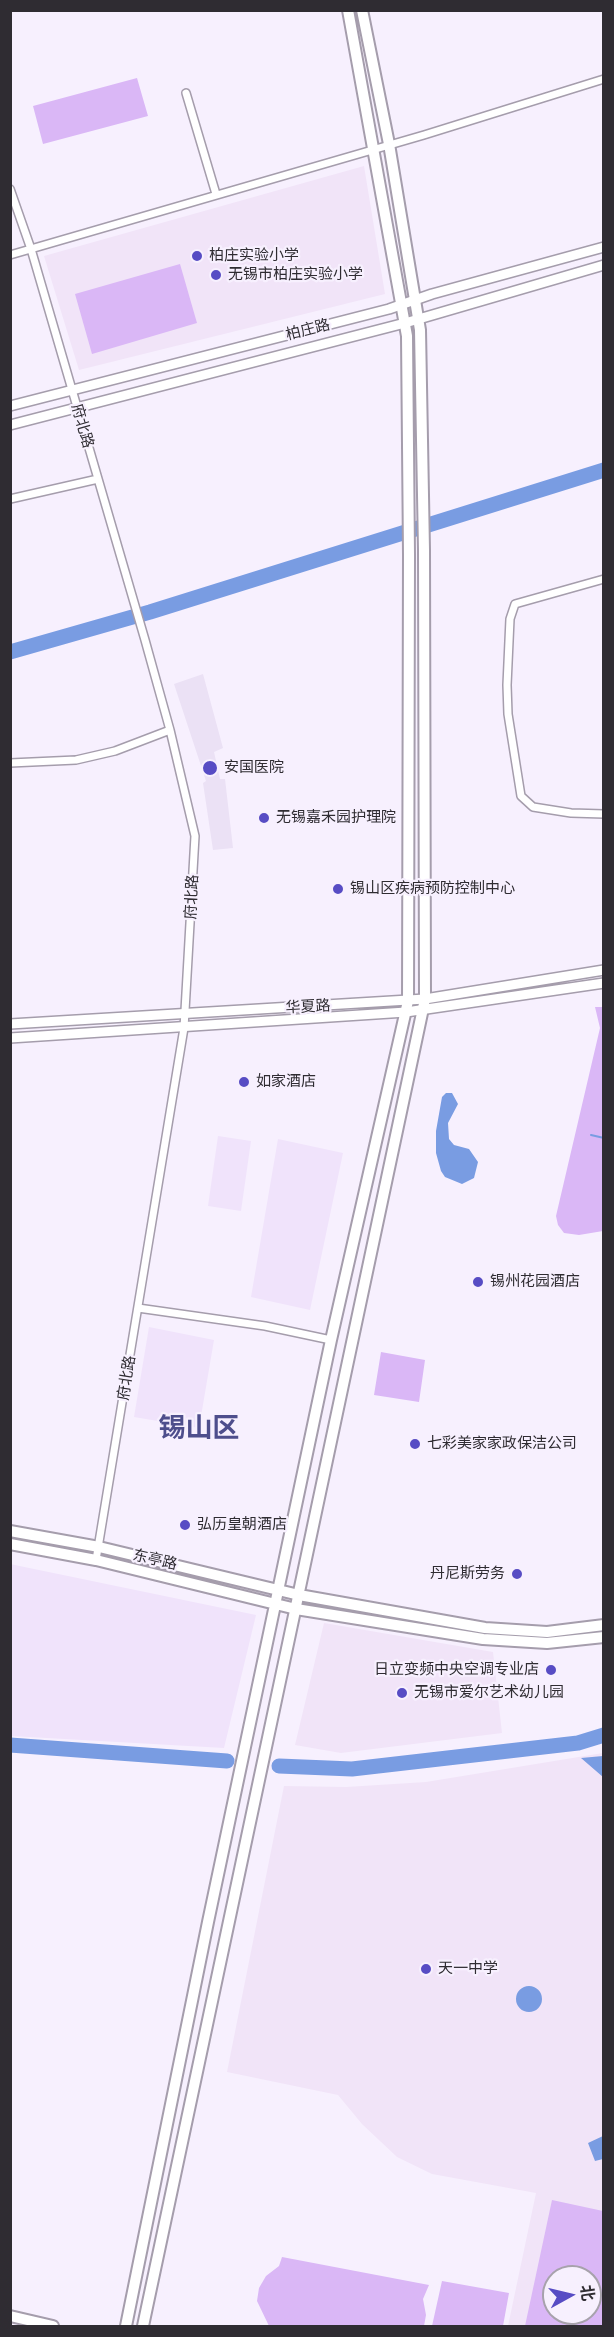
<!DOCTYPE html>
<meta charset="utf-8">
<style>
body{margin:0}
#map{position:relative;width:614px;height:2337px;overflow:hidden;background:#f7f0fe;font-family:"IBM Plex Sans","Noto Sans SC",sans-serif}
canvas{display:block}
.frame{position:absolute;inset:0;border:12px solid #2f2c32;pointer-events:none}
.north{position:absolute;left:542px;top:2265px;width:60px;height:60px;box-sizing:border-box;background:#f7f0fe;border:2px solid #a7a2ac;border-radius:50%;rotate:82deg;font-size:16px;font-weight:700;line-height:24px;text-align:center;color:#2f2c32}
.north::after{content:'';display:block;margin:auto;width:21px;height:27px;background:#574cc4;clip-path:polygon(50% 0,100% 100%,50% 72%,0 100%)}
</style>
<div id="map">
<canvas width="614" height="2337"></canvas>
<div class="frame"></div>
<div class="north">北</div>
</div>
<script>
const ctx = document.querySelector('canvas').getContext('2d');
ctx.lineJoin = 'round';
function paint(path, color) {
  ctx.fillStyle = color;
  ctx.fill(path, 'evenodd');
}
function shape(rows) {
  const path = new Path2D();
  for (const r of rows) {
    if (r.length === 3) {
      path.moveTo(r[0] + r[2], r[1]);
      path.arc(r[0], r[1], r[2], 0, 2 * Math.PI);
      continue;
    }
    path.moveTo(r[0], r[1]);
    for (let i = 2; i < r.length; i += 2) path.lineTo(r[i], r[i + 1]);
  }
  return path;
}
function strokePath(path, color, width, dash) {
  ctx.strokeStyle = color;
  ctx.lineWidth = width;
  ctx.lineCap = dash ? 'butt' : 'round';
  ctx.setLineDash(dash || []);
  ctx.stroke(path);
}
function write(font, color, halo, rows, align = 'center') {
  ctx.font = font + ' "IBM Plex Sans","Noto Sans SC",sans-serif';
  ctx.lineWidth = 4.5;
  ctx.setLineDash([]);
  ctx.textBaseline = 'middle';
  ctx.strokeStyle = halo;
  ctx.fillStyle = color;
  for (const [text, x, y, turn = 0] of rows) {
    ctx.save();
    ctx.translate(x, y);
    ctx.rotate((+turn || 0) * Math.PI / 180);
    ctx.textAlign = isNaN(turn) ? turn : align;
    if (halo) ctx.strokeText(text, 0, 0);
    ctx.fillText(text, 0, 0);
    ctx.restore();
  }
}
const built = shape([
 [218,1136,251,1141,241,1211,208,1206],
 [278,1139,343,1153,310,1310,251,1297],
 [149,1327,214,1340,199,1428,134,1417],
 [10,1564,256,1615,224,1748,11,1736]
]);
const education = shape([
 [364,166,385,294,79,370,44,256],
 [324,1623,493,1652,502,1733,341,1753,295,1745],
 [603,1753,603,2326,508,2326,536,2193,432,2174,397,2157,362,2124,338,2095,227,2072,284,1786,346,1787,426,1782],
 [554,2277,590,2277,590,2313,554,2313]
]);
const medical = shape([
 [203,674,223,748,214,752,220,779,225,779,233,848,213,850,203,783,206,781,174,684]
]);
const green = shape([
 [137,78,148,116,43,144,33,106],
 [180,264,197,323,92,354,75,294],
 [595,1007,604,1007,603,1231,579,1235,564,1233,558,1225,556,1216,600,1028],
 [381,1352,425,1360,419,1402,374,1395],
 [552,2200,603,2211,603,2326,525,2326],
 [554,2277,590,2277,590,2313,554,2313],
 [282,2257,429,2285,423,2299,426,2315,424,2326,269,2326,257,2301,259,2288,266,2276,279,2266],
 [442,2281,509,2293,503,2326,432,2326]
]);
const water = shape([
 [446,1093,452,1093,458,1104,448,1123,449,1139,454,1145,469,1149,478,1162,474,1178,462,1184,445,1177,441,1171,436,1153,436,1131,442,1097],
 [603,1756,603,1777,581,1758],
 [529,1999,13],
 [603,2136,603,2159,595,2161,588,2143]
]);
const stream = shape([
 [591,1135,604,1138]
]);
const river = shape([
 [10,652,150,612,604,470],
 [10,1745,227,1761],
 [279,1766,352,1769,578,1743,604,1735]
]);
const minor = shape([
 [186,93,216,194],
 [10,189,31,249,145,640,170,730,195,836,184,1028,96,1560],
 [10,255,424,135,604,79],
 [10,499,98,479],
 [604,579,515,604,510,619,507,685,508,714,521,796,533,807,571,813,604,814],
 [10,763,76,760,115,751,170,730],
 [138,1308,265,1326,331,1340]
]);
const tertiary = shape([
 [10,406,389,309,432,294,604,247],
 [10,425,405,323,604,265],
 [10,1024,425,999,604,970],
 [10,1038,406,1012,604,983]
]);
const secondary = shape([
 [10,1531,99,1547,299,1595,485,1628,547,1632,604,1625],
 [10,1544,96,1560,296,1609,483,1639,547,1643,604,1637],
 [126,2326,208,1922,331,1340,408,1001,409,555,407,336,348,10],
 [143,2326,425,999,424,550,420,330,389,144,362,10]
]);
const primary = shape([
 [10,2316,53,2326]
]);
const markers = [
 [197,256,6,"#574cc4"],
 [216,275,6,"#574cc4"],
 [210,768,8,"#574cc4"],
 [264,818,6,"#574cc4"],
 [338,889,6,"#574cc4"],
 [244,1082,6,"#574cc4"],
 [478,1282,6,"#574cc4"],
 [415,1444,6,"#574cc4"],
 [185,1525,6,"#574cc4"],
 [517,1574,6,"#574cc4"],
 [551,1670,6,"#574cc4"],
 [402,1693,6,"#574cc4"],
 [426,1969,6,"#574cc4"]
];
const poiNames = [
 ["柏庄实验小学",209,256],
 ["无锡市柏庄实验小学",228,275],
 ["安国医院",224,768],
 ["无锡嘉禾园护理院",276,818],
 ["锡山区疾病预防控制中心",350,889],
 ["如家酒店",256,1082],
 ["锡州花园酒店",490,1282],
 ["七彩美家家政保洁公司",427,1444],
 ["弘历皇朝酒店",197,1525],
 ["丹尼斯劳务",505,1574,"right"],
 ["日立变频中央空调专业店",539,1670,"right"],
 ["无锡市爱尔艺术幼儿园",414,1693],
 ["天一中学",438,1969]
];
const streetNames = [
 ["柏庄路",308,330,-14],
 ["府北路",82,426,74],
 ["府北路",192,897,-87],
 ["华夏路",308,1007,-3],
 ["府北路",127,1378,-81],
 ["东亭路",155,1560,13]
];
const townNames = [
 ["锡山区",199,1429]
];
paint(built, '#f0e3fb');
paint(education, '#f1e4f8');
paint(medical, '#ebe1f5');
paint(green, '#dab7f6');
paint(water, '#799ce2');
strokePath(stream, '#799ce2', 2);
strokePath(river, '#799ce2', 15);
strokePath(minor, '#a59dac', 10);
strokePath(tertiary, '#a59dac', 12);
strokePath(secondary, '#a59dac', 14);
strokePath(primary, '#a59dac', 14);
strokePath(minor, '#fff', 7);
strokePath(tertiary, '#fff', 9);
strokePath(secondary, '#fff', 10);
strokePath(primary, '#fff', 10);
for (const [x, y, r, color] of markers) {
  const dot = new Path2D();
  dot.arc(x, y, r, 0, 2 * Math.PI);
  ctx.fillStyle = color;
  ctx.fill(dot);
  strokePath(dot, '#f7f0fe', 2);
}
write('15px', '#2f2c32', '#f7f0fe', poiNames, 'left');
write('15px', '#2f2c32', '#f7f0fe', streetNames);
write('bold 27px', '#4e4e8c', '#f7f0fe', townNames);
</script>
